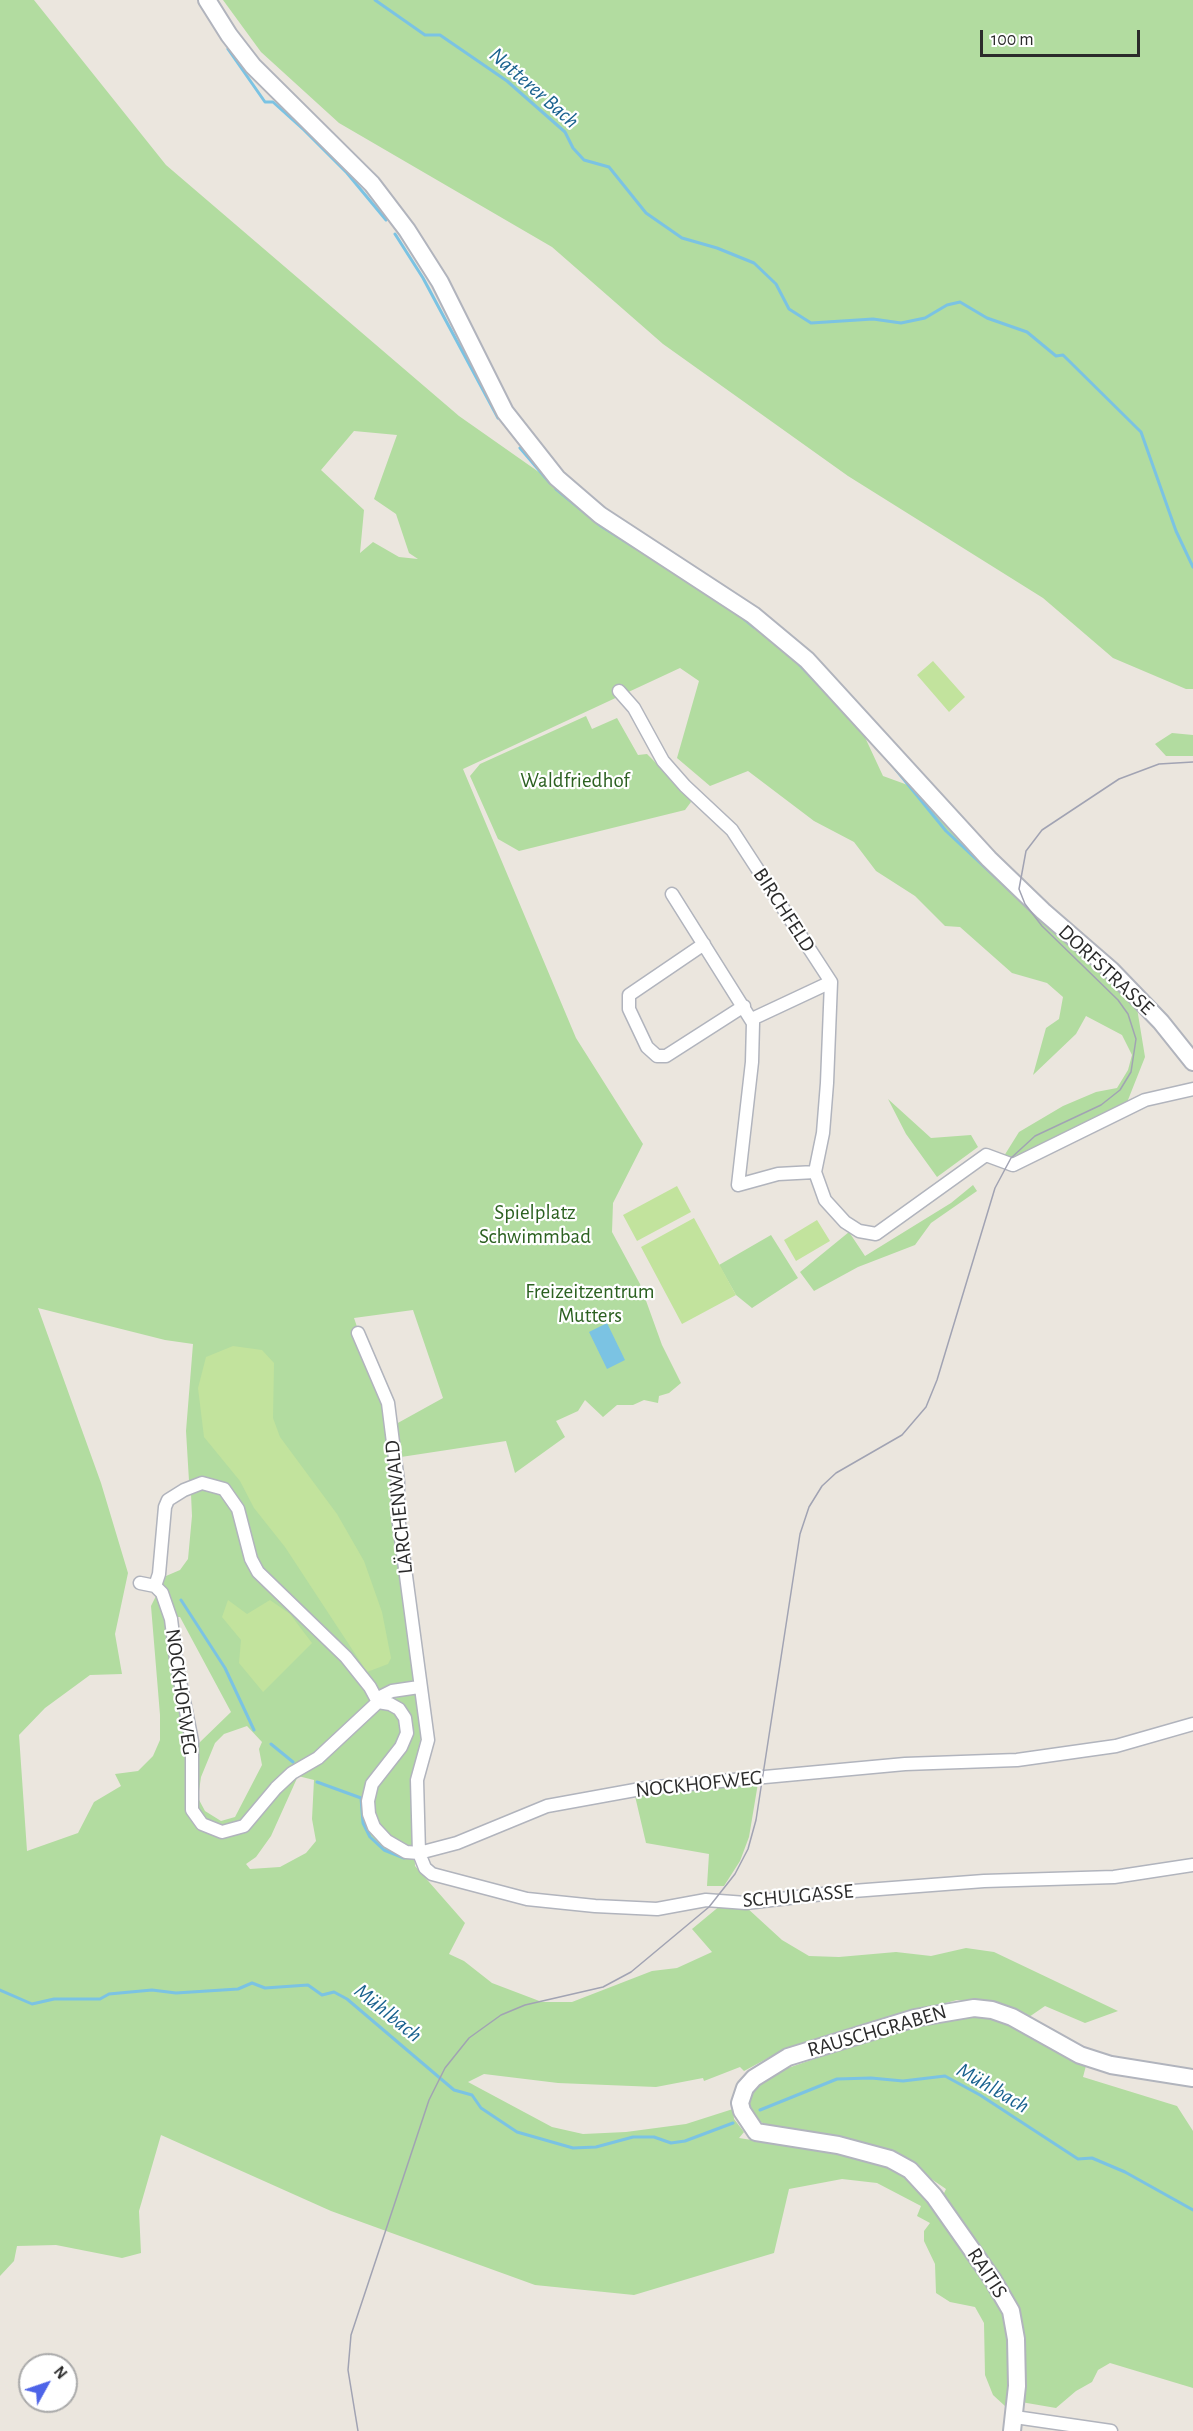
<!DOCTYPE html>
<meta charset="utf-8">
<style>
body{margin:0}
#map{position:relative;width:1193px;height:2431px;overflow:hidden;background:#ebe6de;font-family:"Alegreya Sans",sans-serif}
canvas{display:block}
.north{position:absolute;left:18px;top:2353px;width:60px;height:60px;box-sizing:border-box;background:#fff;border:2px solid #aaa;border-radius:50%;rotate:50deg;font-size:16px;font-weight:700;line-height:24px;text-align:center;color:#2b2b2b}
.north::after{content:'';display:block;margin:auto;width:21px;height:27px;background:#4e64e8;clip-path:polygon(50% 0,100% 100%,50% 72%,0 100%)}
.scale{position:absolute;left:980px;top:30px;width:160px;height:27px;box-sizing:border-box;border:3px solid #2b2b2b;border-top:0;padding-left:8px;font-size:18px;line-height:21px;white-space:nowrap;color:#2b2b2b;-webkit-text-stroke:4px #fff;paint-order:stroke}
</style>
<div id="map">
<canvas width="1193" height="2431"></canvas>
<div class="north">N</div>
<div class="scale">100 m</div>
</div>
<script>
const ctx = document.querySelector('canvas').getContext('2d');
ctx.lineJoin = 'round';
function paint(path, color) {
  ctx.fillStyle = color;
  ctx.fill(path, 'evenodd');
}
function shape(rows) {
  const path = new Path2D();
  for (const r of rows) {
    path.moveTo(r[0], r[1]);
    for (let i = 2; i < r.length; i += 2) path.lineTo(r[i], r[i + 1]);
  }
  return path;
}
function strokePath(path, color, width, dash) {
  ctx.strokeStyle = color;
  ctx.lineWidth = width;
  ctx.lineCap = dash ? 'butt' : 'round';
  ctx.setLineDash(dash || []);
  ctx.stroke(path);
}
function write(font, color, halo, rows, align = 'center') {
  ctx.font = font + ' "Alegreya Sans",sans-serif';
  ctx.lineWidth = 4.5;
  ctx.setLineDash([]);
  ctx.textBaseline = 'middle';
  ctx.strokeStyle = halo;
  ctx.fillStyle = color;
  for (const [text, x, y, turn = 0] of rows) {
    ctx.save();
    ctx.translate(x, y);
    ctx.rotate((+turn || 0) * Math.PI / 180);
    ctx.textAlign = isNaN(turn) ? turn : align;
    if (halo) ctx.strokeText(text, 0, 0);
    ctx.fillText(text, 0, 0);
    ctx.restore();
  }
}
const green = shape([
 [0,0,34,0,166,165,459,416,731,607,783,650,856,718,883,776,916,788,1136,1002,1145,1057,1126,1105,1020,1159,1004,1156,1019,1132,1063,1106,1096,1092,1117,1088,1128,1070,1132,1055,1122,1035,1086,1016,1076,1034,1033,1075,1046,1028,1059,1019,1063,997,1047,983,1012,973,960,927,945,926,915,896,876,871,854,842,814,821,748,771,710,786,677,758,699,681,680,668,463,769,576,1038,643,1144,613,1203,612,1232,640,1284,662,1345,681,1383,669,1393,659,1396,658,1403,644,1400,633,1405,617,1405,603,1417,585,1400,578,1411,556,1421,565,1437,515,1473,506,1441,401,1457,396,1424,443,1398,413,1310,354,1318,384,1405,417,1676,421,1737,412,1778,415,1866,465,1923,449,1954,464,1961,492,1983,542,2002,572,2002,652,1971,677,1968,712,1952,692,1929,721,1905,746,1907,782,1940,809,1956,839,1957,896,1952,931,1956,966,1948,994,1952,1118,2011,1085,2023,1045,2006,1029,2017,1002,2004,957,2000,834,2033,783,2050,744,2071,740,2067,704,2081,703,2078,656,2087,558,2083,484,2074,468,2082,552,2127,583,2134,626,2132,686,2124,733,2109,734,2119,744,2132,739,2138,867,2158,903,2173,936,2210,946,2189,890,2151,783,2130,760,2122,748,2110,749,2098,758,2086,782,2070,870,2040,955,2017,988,2017,1017,2029,1060,2054,1087,2062,1083,2077,1177,2106,1193,2131,1193,2388,1110,2363,1098,2370,1092,2382,1076,2391,1056,2408,1021,2402,1005,2406,993,2395,985,2375,984,2323,975,2307,950,2302,936,2293,935,2264,924,2241,924,2231,930,2223,917,2216,921,2206,877,2183,842,2179,789,2189,774,2253,634,2295,535,2285,331,2211,161,2135,139,2211,141,2253,122,2258,56,2245,17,2246,14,2261,0,2276],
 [354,431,397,435,374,499,396,514,409,553,418,559,399,557,373,542,360,553,364,510,321,470],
 [38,1308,165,1340,193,1344,186,1431,189,1481,184,1497,191,1494,192,1516,188,1559,180,1570,166,1576,151,1606,160,1715,160,1740,153,1756,138,1771,115,1774,121,1786,94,1802,78,1833,27,1851,19,1735,45,1708,90,1675,122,1674,115,1634,128,1573,101,1483],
 [176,1617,180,1617,231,1712,199,1743,181,1660],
 [247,1726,262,1742,259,1749,262,1765,235,1817,221,1821,205,1811,198,1798,201,1777,215,1743,224,1734],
 [298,1776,314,1780,312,1819,316,1841,306,1853,280,1867,250,1869,246,1864,256,1857,271,1836],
 [223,0,1193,0,1193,689,1186,689,1113,658,1043,598,848,476,663,344,552,247,339,123,261,52],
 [586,716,592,729,617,718,638,755,647,754,688,795,691,802,685,810,519,851,498,839,470,776,480,764],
 [1172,733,1193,735,1193,756,1166,756,1155,744],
 [888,1099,931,1138,971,1135,978,1147,937,1177,906,1134],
 [973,1185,977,1191,931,1223,915,1245,858,1267,814,1291,800,1272,849,1232,865,1256,951,1203],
 [771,1235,798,1278,752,1308,736,1295,719,1265],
 [758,1783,749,1837,740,1861,724,1886,707,1886,709,1854,646,1843,635,1796]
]);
const pitch = shape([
 [933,661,965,697,949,712,917,675],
 [677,1186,691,1212,637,1241,623,1215],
 [694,1218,736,1295,682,1324,641,1247],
 [817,1220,830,1241,796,1261,784,1240],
 [233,1346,262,1350,274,1363,273,1418,280,1437,337,1514,364,1561,382,1612,391,1658,388,1664,367,1672,285,1547,254,1508,240,1481,204,1437,198,1388,206,1357],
 [228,1600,247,1614,270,1600,290,1614,312,1643,263,1692,239,1663,241,1640,222,1617]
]);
const water = shape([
 [607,1323,625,1360,607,1369,589,1332]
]);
const stream = shape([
 [375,0,425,35,440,35,507,81,565,132,573,148,584,160,609,167,646,213,682,238,717,248,754,263,776,284,789,309,811,323,873,319,901,323,925,318,947,305,960,302,987,318,1027,332,1056,356,1063,355,1141,432,1176,531,1193,567],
 [228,49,265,102,273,102,304,130,347,173,386,220],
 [395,234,423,278,498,418],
 [520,448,550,483],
 [556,489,601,526,634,547],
 [743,618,754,627],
 [794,659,819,685],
 [888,760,946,831,1020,900],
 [181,1600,225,1668,254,1730],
 [271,1744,293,1762],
 [317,1782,361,1798,363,1823,370,1837,384,1850,404,1858],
 [0,1990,32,2004,54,1999,100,1999,109,1994,152,1990,176,1993,238,1989,252,1983,265,1988,308,1985,322,1995,334,1992,347,1999,454,2090,472,2095,481,2108,517,2132,573,2148,596,2147,633,2137,654,2137,671,2143,685,2141,733,2123],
 [760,2110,837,2079,871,2078,903,2081,945,2076,980,2095,1078,2159,1092,2158,1125,2172,1193,2210]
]);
const street = shape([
 [619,691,634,708,663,761,685,786,732,830,831,982,827,1083,823,1133,815,1172,825,1200,845,1222,859,1231,876,1234,986,1155,1013,1165,1145,1100,1193,1089],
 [672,894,753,1023,752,1062,738,1185,778,1174,815,1172],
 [704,944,629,995,629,1009,647,1047,657,1056,666,1056,744,1006],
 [752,1019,831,982],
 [358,1333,388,1403,398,1482,398,1516,428,1740,417,1780,419,1853,425,1868,432,1874,527,1899,595,1906,657,1909,706,1900,746,1903,840,1892,984,1881,1114,1877,1193,1865],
 [140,1583,155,1586,162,1593,171,1619,177,1666,192,1741,192,1810,202,1824,222,1832,244,1826,276,1788,292,1773,318,1758,378,1702,390,1704,399,1709,405,1718,407,1733,401,1747,372,1784,368,1801,369,1814,374,1827,387,1841,406,1852,419,1853,457,1843,547,1806,646,1788,905,1764,1017,1760,1116,1746,1193,1724],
 [155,1586,159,1574,165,1507,168,1500,184,1490,202,1483,224,1489,238,1509,251,1559,258,1572,346,1657,370,1687,378,1702],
 [378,1702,382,1696,392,1691,419,1687],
 [1015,2417,1111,2431]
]);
const secondary = shape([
 [207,0,229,35,253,66,372,184,407,230,440,282,505,412,557,478,600,515,753,615,807,660,989,859,1043,911,1111,970,1161,1022,1193,1062],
 [1012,2431,1017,2386,1016,2339,1011,2311,993,2280,934,2196,910,2170,890,2159,838,2145,756,2132,742,2111,740,2103,745,2088,754,2078,788,2057,915,2018,974,2008,992,2010,1012,2017,1080,2055,1111,2065,1193,2078]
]);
const tram = shape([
 [358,2431,348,2370,351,2335,429,2100,445,2068,469,2038,501,2015,525,2005,603,1987,631,1972,709,1907,735,1874,748,1849,756,1820,800,1534,809,1507,822,1486,836,1473,902,1435,926,1407,937,1380,995,1188,1011,1158,1035,1136,1101,1105,1120,1090,1131,1072,1136,1039,1128,1014,1118,1000,1042,926,1025,904,1019,889,1026,851,1042,830,1119,779,1159,764,1193,762]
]);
const parkNames = [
 ["Waldfriedhof",575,781],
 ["Spielplatz",535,1213],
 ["Schwimmbad",535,1237],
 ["Freizeitzentrum",590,1292],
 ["Mutters",590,1316]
];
const streetNames = [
 ["BIRCHFELD",784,910,57],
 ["DORFSTRASSE",1106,970,43],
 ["LÄRCHENWALD",399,1507,-96],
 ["NOCKHOFWEG",181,1692,82],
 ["NOCKHOFWEG",699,1784,-6],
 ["SCHULGASSE",798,1896,-5],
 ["RAUSCHGRABEN",877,2031,-16],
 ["RAITIS",987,2273,57]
];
const waterNames = [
 ["Natterer Bach",534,88,41],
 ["Mühlbach",388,2013,39],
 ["Mühlbach",993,2088,30]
];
paint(green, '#b2dca0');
paint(pitch, '#c2e39d');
paint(water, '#7bc3e3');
strokePath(stream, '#7bc3e3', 3);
strokePath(street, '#b1b4bd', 15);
strokePath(secondary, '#b1b4bd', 20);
strokePath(street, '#fff', 12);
strokePath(secondary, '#fff', 16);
strokePath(tram, '#a1a3b3', 1.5);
write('21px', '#2c6121', '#fff', parkNames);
write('21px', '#2b2b2b', '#fff', streetNames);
write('italic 22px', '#1a628f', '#fff', waterNames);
</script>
